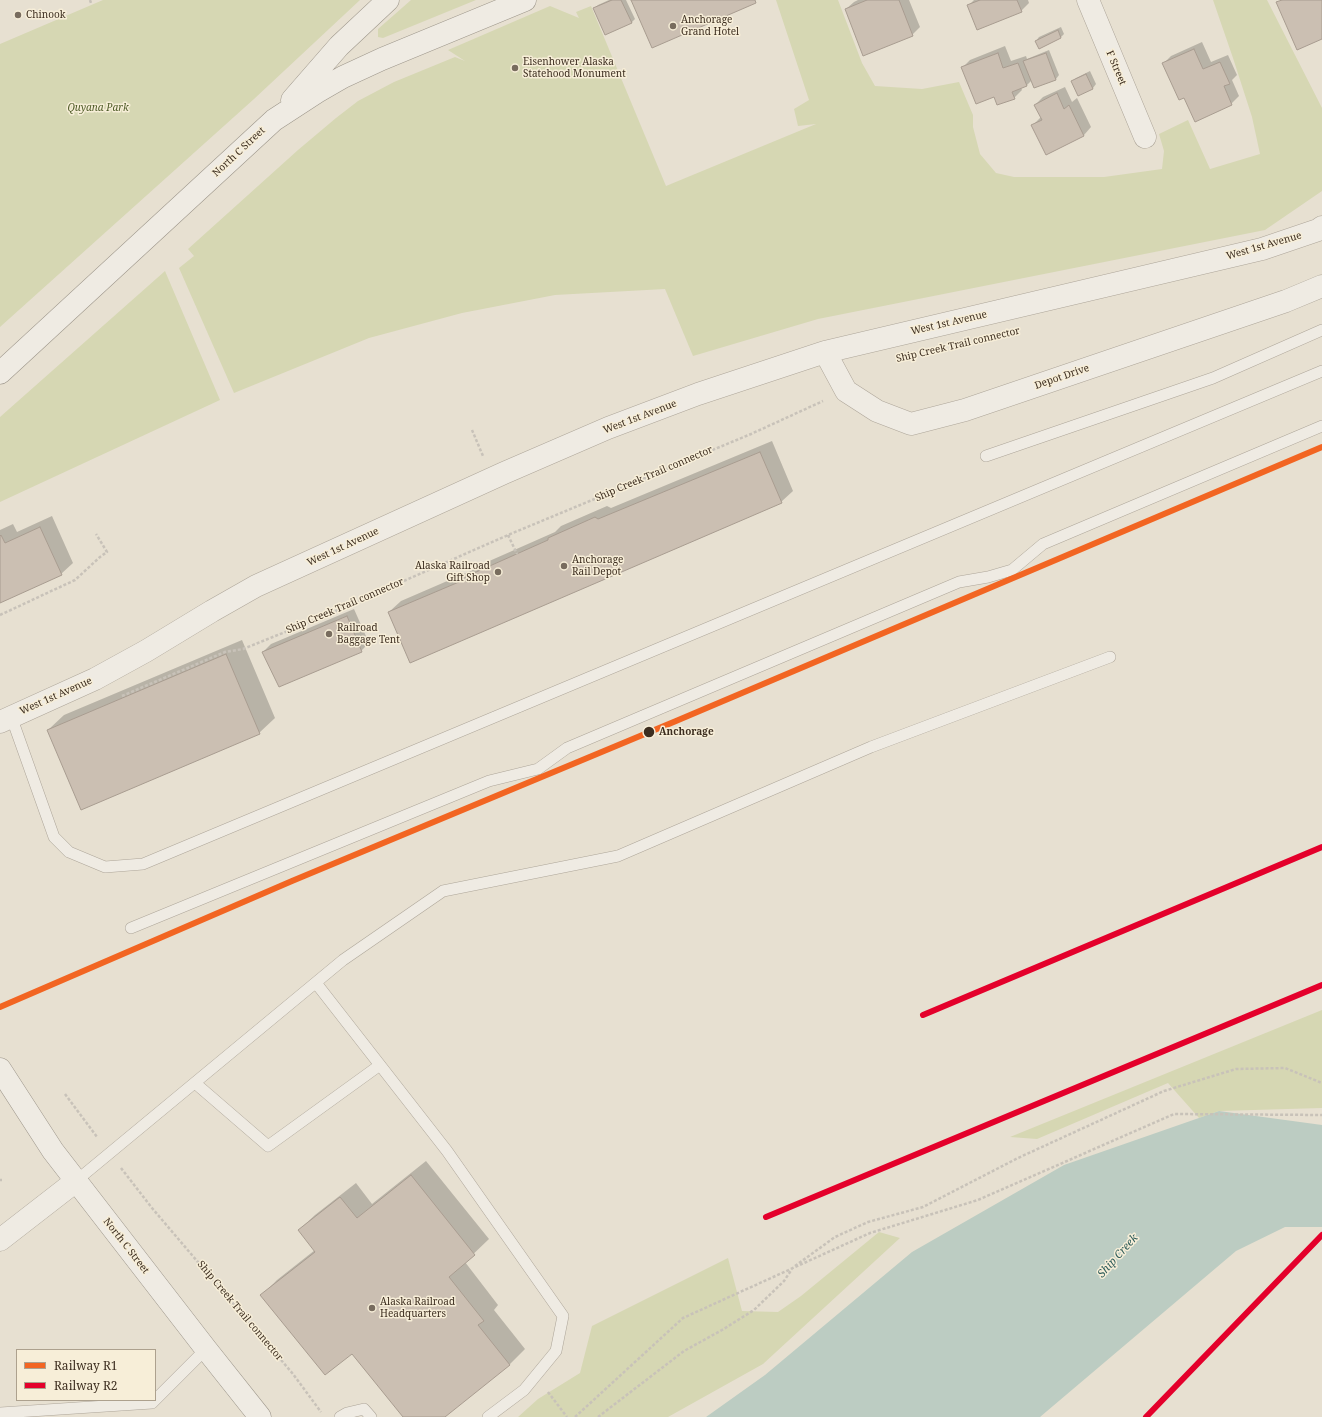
<!DOCTYPE html>
<style>
body{margin:0}
#map{position:relative;width:1322px;height:1417px;overflow:hidden;background:#e7e0d1;font-family:"Noto Serif",serif}
canvas{display:block}
.legend{position:absolute;left:16px;top:1349px;width:140px;height:52px;box-sizing:border-box;background:#f7eed8;border:1px solid #ada18e;margin:0;padding:5px 7px;list-style:none;font-size:12px;color:#3d2e20}
.legend li{display:flex;align-items:center;gap:8px;height:20px}
.legend b{width:20px;border:1px solid #ada18e}
</style>
<div id="map">
<canvas width="1322" height="1417"></canvas>
<ul class="legend">
<li><b style="height:5px;background:#f26522"></b>Railway R1</li>
<li><b style="height:5px;background:#e4002b"></b>Railway R2</li>
</ul>
</div>
<script>
const ctx = document.querySelector('canvas').getContext('2d');
ctx.lineJoin = 'round';
function paint(path, color) {
  ctx.fillStyle = color;
  ctx.fill(path, 'evenodd');
}
function shape(rows) {
  const path = new Path2D();
  for (const r of rows) {
    path.moveTo(r[0], r[1]);
    for (let i = 2; i < r.length; i += 2) path.lineTo(r[i], r[i + 1]);
  }
  return path;
}
function strokePath(path, color, width, dash) {
  ctx.strokeStyle = color;
  ctx.lineWidth = width;
  ctx.lineCap = dash ? 'butt' : 'round';
  ctx.setLineDash(dash || []);
  ctx.stroke(path);
}
function write(font, color, halo, rows, align = 'center') {
  ctx.font = font + ' "Noto Serif",serif';
  ctx.lineWidth = 3;
  ctx.setLineDash([]);
  ctx.textBaseline = 'middle';
  ctx.strokeStyle = halo;
  ctx.fillStyle = color;
  for (const [text, x, y, turn = 0] of rows) {
    ctx.save();
    ctx.translate(x, y);
    ctx.rotate((+turn || 0) * Math.PI / 180);
    ctx.textAlign = isNaN(turn) ? turn : align;
    if (halo) ctx.strokeText(text, 0, 0);
    ctx.fillText(text, 0, 0);
    ctx.restore();
  }
}
const green = shape([
 [103,0,360,0,254,99,0,327,0,44],
 [411,0,476,0,383,38,378,37,378,29],
 [776,0,838,0,862,63,875,86,922,89,959,82,973,115,973,127,980,154,996,173,1014,177,1104,177,1162,169,1164,151,1159,134,1188,120,1210,169,1260,154,1252,117,1233,58,1213,0,1267,0,1322,108,1322,191,1265,230,818,319,693,356,665,289,555,295,462,313,369,338,234,393,179,268,194,256,188,249,298,150,336,118,358,101,394,82,455,57,465,61,448,50,550,6,579,18,576,12,591,6,666,186,816,124,798,126,794,109,809,100],
 [165,271,220,400,0,502,0,417],
 [1322,1010,1322,1108,1219,1111,1199,1118,1168,1083,1037,1139,1010,1137],
 [879,1232,900,1238,763,1364,668,1417,518,1417,538,1399,580,1373,592,1326,728,1258,742,1311,778,1312,801,1296]
]);
const water = shape([
 [1219,1111,1322,1125,1322,1227,1285,1227,1236,1251,1040,1417,706,1417,765,1375,912,1252,1064,1165]
]);
const shadow = shape([
 [609,0,626,0,635,19,631,23,594,9,598,5],
 [858,0,909,0,920,27,912,35,846,9,854,2],
 [974,0,1028,0,1029,3,1021,11,968,6],
 [1061,27,1064,34,1061,37,1039,48,1036,41,1039,37],
 [1202,42,1211,62,1228,55,1237,75,1232,80,1239,96,1231,104,1185,96,1163,64,1171,56],
 [1005,46,1011,61,1026,56,1027,59,1049,50,1059,75,1056,79,1035,87,1032,80,1026,86,1021,88,1022,90,1014,98,995,95,963,67,970,60],
 [1090,71,1096,84,1093,88,1078,94,1072,81,1076,78],
 [1065,87,1072,102,1077,98,1091,127,1084,135,1047,154,1033,125,1041,117,1035,105,1043,97],
 [772,441,793,491,781,502,389,612,401,601,475,569,478,566,555,532,561,526,607,506,611,508],
 [52,516,73,563,61,574,0,602,0,530,13,524,17,532],
 [354,609,369,643,361,651,263,652,271,644],
 [242,640,275,718,259,733,48,730,64,715],
 [426,1161,489,1239,465,1262,498,1305,494,1310,525,1349,510,1364,444,1417,404,1417,352,1352,262,1295,277,1280,315,1250,299,1230,315,1215,356,1183,372,1204]
]);
const building = shape([
 [612,0,621,0,632,23,605,35,593,8,612,0],
 [631,0,755,0,756,3,652,48,631,0],
 [867,0,899,0,913,36,863,56,845,9,867,0],
 [980,0,1017,0,1022,12,977,30,967,5,980,0],
 [1282,0,1322,0,1322,39,1297,50,1276,2,1282,0],
 [1058,30,1061,38,1039,49,1035,41,1058,30],
 [1194,49,1203,69,1220,62,1230,84,1224,86,1232,105,1195,122,1184,98,1179,100,1162,63,1194,49],
 [998,53,1003,68,1018,63,1027,86,1012,92,1015,99,997,105,994,97,976,104,961,67,998,53],
 [1046,53,1056,80,1034,88,1023,61,1046,53],
 [1086,74,1093,89,1078,96,1071,81,1086,74],
 [1057,93,1064,109,1069,105,1084,136,1046,155,1031,125,1042,120,1034,105,1057,93],
 [760,452,782,503,410,663,388,612,466,579,465,577,548,540,548,538,595,517,598,519,760,452],
 [40,527,62,575,0,603,0,536,1,535,5,543,40,527],
 [347,616,362,652,279,687,262,652,347,616],
 [226,654,260,734,81,810,47,730,226,654],
 [411,1175,475,1255,449,1277,484,1321,478,1325,510,1365,445,1417,403,1417,352,1354,325,1375,260,1295,315,1252,298,1230,340,1197,357,1218,411,1175]
]);
const path = shape([
 [90,0,91,3],
 [472,430,483,456],
 [508,535,517,554],
 [0,615,75,580,100,557,107,552,96,534],
 [122,696,225,652,243,649,320,618,508,535,751,434,823,401],
 [65,1094,97,1137],
 [121,1168,152,1208,293,1374,321,1412],
 [0,1180,2,1180],
 [795,1266,835,1237,868,1222,923,1207,1018,1158,1164,1091,1236,1069,1285,1068,1322,1083],
 [548,1392,567,1417],
 [575,1417,683,1318,870,1233,978,1200,1174,1114,1322,1115],
 [598,1417,684,1351,722,1330,754,1310,784,1281,792,1269]
]);
const lane = shape([
 [986,456,1213,378,1322,330],
 [11,716,54,837,69,852,105,867,143,864,1322,371],
 [131,928,489,781,538,769,567,748,959,582,988,577,1012,570,1043,544,1322,426],
 [316,983,447,1151,563,1316,556,1351,524,1390,488,1417],
 [195,1083,268,1146,380,1065],
 [76,1181,343,960,443,891,618,856,871,747,1110,657],
 [0,1413,152,1403,206,1349],
 [340,1417,347,1413,364,1409,371,1417]
]);
const street = shape([
 [1088,0,1145,137],
 [825,352,846,391,877,411,911,424,965,410,1286,301,1322,286],
 [0,722,95,679,146,651,212,611,256,586,504,473,608,428,698,394,825,352,1262,249,1318,230,1322,227],
 [0,1240,76,1181]
]);
const secondary = shape([
 [292,100,339,46,388,0],
 [0,373,274,120,317,92,343,77,382,59,525,0],
 [0,1069,53,1151,206,1349,260,1417]
]);
const rail1 = shape([
 [0,1007,292,881,676,721,1322,447]
]);
const rail2 = shape([
 [923,1015,1322,847],
 [766,1217,1322,985],
 [1146,1417,1322,1235]
]);
const markers = [
 [18,15,4,"#786c5e"],
 [673,26,4,"#786c5e"],
 [515,68,4,"#786c5e"],
 [564,566,4,"#786c5e"],
 [498,572,4,"#786c5e"],
 [329,634,4,"#786c5e"],
 [649,732,6,"#3d2e20"],
 [372,1308,4,"#786c5e"]
];
const poiNames = [
 ["Chinook",26,15],
 ["Anchorage",681,20],
 ["Grand Hotel",681,32],
 ["Eisenhower Alaska",523,62],
 ["Statehood Monument",523,74],
 ["Anchorage",572,560],
 ["Rail Depot",572,572],
 ["Alaska Railroad",490,566,"right"],
 ["Gift Shop",490,578,"right"],
 ["Railroad",337,628],
 ["Baggage Tent",337,640],
 ["Alaska Railroad",380,1302],
 ["Headquarters",380,1314]
];
const streetNames = [
 ["F Street",1116,68,67],
 ["North C Street",239,152,-43],
 ["West 1st Avenue",1264,246,-16],
 ["West 1st Avenue",949,323,-13],
 ["Ship Creek Trail connector",958,345,-13],
 ["Depot Drive",1062,377,-19],
 ["West 1st Avenue",640,417,-21],
 ["Ship Creek Trail connector",654,474,-23],
 ["West 1st Avenue",343,547,-25],
 ["Ship Creek Trail connector",345,606,-23],
 ["West 1st Avenue",56,696,-24],
 ["North C Street",126,1246,52],
 ["Ship Creek Trail connector",240,1311,50]
];
const parkNames = [
 ["Quyana Park",98,108]
];
const stopNames = [
 ["Anchorage",659,732]
];
const waterNames = [
 ["Ship Creek",1118,1256,-48]
];
paint(green, '#d6d7b3');
paint(water, '#bcccc2');
paint(shadow, '#0003');
paint(building, '#cbbfb2');
strokePath(building, '#a89c90', 1);
strokePath(lane, '#ada599', 12);
strokePath(street, '#ada599', 23);
strokePath(secondary, '#9c958a', 23);
strokePath(path, '#c8c2b9', 2.5, [3, 2]);
strokePath(lane, '#efebe3', 11);
strokePath(street, '#efebe3', 22);
strokePath(secondary, '#efebe3', 22);
strokePath(rail1, '#f26522', 6);
strokePath(rail2, '#e4002b', 6);
for (const [x, y, r, color] of markers) {
  const dot = new Path2D();
  dot.arc(x, y, r, 0, 2 * Math.PI);
  ctx.fillStyle = color;
  ctx.fill(dot);
  strokePath(dot, '#f7eed8', 1.5);
}
write('10px', '#3d2e20', '#f7eed8', poiNames, 'left');
write('10px', '#3d2e20', '#f7eed8', streetNames);
write('italic 10px', '#4d5a26', '#f7eed8', parkNames);
write('bold 10px', '#3d2e20', '#f7eed8', stopNames, 'left');
write('italic 11px', '#2f5d5a', '#f7eed8', waterNames);
</script>
